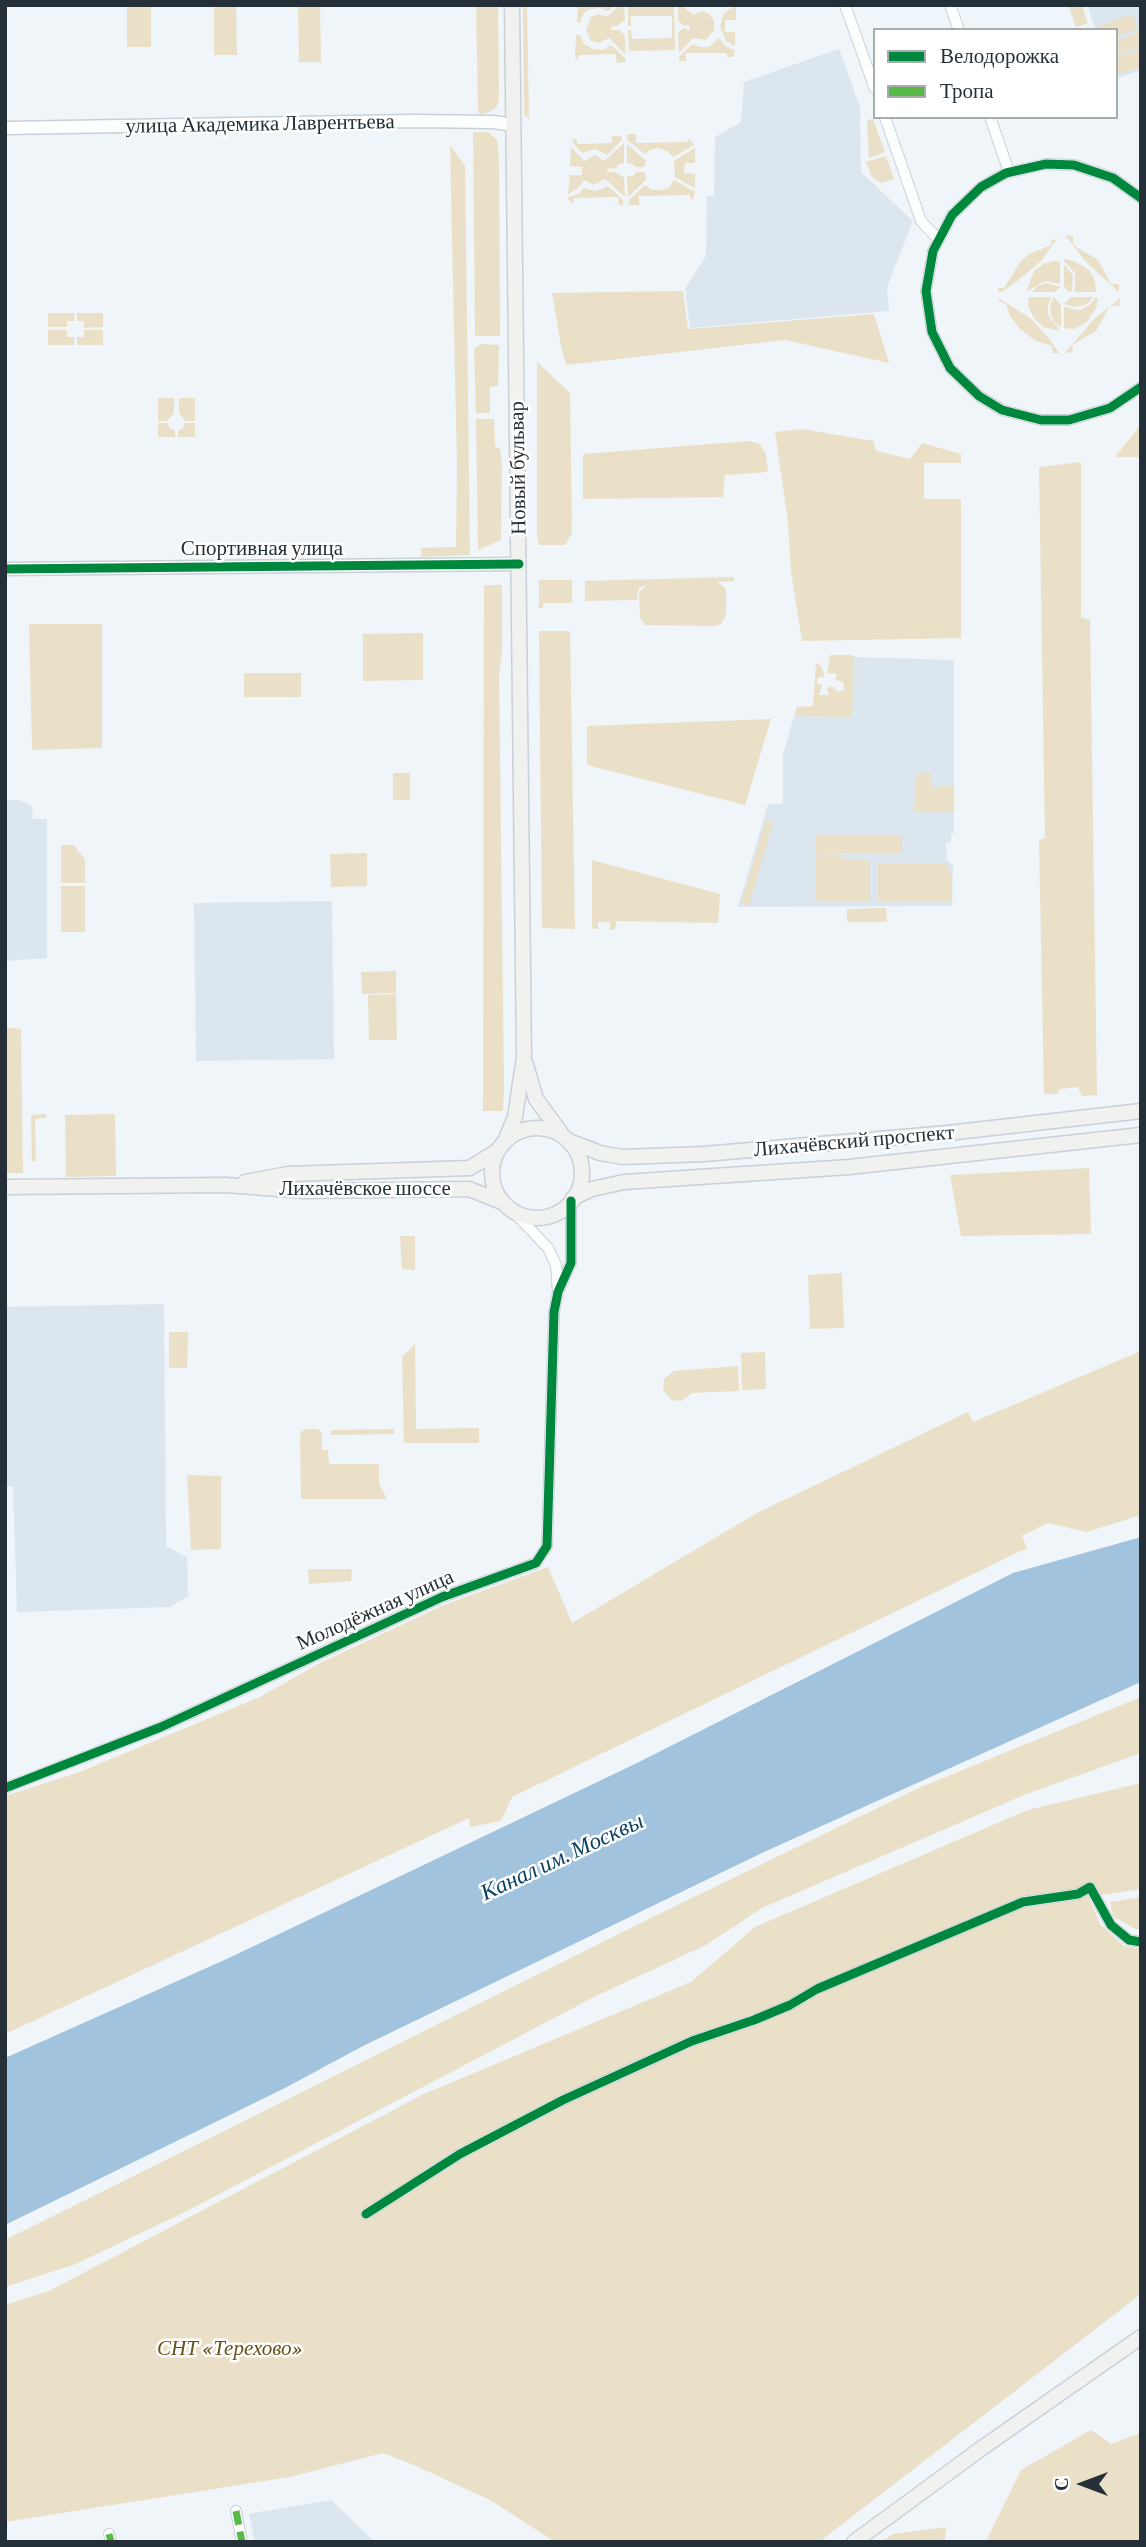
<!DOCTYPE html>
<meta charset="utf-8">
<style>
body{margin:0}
#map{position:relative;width:1146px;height:2547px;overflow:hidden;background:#f0f5fa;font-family:"Crimson Pro",serif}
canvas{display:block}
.frame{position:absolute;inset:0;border:7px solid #242f38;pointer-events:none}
.legend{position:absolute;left:873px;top:28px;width:245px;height:91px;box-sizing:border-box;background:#fff;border:2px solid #a7acaf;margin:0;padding:9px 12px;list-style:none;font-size:21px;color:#242f38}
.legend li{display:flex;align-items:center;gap:14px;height:35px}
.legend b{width:35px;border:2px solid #a7acaf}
.north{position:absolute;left:1048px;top:2449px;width:70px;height:70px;-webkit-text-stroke:5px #fff;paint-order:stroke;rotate:270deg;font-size:19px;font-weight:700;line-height:28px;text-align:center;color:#242f38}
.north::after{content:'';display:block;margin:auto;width:24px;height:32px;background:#242f38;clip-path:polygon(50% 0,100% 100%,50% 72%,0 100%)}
</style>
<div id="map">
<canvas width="1146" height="2547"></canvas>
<div class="frame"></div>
<ul class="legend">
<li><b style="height:9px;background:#00873e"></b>Велодорожка</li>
<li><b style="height:9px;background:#58b947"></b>Тропа</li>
</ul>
<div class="north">С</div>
</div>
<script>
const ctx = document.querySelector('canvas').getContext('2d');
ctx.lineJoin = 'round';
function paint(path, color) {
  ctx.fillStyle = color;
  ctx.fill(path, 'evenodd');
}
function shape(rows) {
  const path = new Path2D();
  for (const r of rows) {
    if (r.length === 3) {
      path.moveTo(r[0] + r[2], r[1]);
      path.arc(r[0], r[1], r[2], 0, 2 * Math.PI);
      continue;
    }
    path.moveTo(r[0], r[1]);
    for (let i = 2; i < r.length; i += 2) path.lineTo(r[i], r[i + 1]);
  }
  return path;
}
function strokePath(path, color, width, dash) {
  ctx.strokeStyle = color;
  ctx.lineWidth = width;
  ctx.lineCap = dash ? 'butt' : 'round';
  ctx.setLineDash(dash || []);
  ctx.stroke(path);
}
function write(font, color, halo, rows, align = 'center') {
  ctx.font = font + ' "Crimson Pro",serif';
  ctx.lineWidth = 5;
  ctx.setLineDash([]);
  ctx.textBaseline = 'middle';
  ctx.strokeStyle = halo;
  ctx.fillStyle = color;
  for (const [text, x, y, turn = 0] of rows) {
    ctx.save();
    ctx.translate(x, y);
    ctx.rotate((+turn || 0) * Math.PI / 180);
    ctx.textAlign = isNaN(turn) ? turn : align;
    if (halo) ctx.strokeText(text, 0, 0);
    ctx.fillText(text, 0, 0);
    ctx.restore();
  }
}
const built = shape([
 [1087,5,1141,5,1141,70,1116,79,1116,30,1096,30],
 [839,49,860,107,861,172,913,221,887,287,889,311,690,328,685,288,706,256,707,196,714,196,715,137,741,122,744,82],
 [853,657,954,660,954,833,951,834,951,842,946,843,947,860,953,865,952,906,738,907,768,804,783,804,783,755,794,716,852,717],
 [5,800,20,800,32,807,33,819,47,819,47,958,5,961],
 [332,901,334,1059,196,1061,194,903],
 [164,1304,166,1546,187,1557,188,1596,170,1607,17,1612,13,1487,5,1485,5,1307],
 [331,2500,375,2542,255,2542,249,2514]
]);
const green = shape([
 [127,5,151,5,151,47,127,47],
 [214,5,236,5,237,55,214,55],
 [298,5,320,5,321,62,299,62],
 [476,5,498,5,499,100,496,108,485,114,480,114,478,111],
 [523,5,527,5,529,119,524,115],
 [578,5,615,5,608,11,600,8,590,9,583,14,580,23,577,23],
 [620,5,624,5,625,20,617,26,611,27,611,30,619,30,625,35,625,54,609,38,599,43,591,41,586,30,591,17,599,14,607,17],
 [628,5,674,5,675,50,629,51,628,30,631,30,632,39,672,38,672,16,631,16,631,26,628,26],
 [678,5,682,5,693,15,702,11,709,14,714,21,714,30,706,40,693,38,679,53,678,32,684,28,689,30,690,25,684,26,678,21],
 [1068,5,1082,5,1088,23,1076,27],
 [736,6,736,20,725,20,725,32,735,32,735,46,726,41,720,27,724,13],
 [1133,14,1138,29,1116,36,1116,30,1096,30,1095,28],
 [1139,32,1141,46,1116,55,1116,41],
 [576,35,580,35,584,44,593,49,603,50,611,45,625,58,626,62,617,63,616,54,579,55,577,60,575,56],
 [719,38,725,46,735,50,733,57,727,57,727,53,686,53,686,61,679,61,679,57,692,44,700,47,709,47],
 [1141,49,1141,67,1116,75,1116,57],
 [873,119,885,152,869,158,867,121],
 [473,132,488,132,497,140,499,158,500,336,475,336],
 [627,134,636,134,636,143,688,142,689,138,694,145,673,157,667,151,659,148,651,149,645,154,627,140],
 [612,136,622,136,622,140,607,155,595,149,582,153,573,143,573,139,577,139,577,144,612,143],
 [624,143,624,163,619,164,616,168,607,169,607,172,615,172,624,177,625,197,605,179,594,185,584,180,578,188,568,194,570,175,582,175,582,167,570,166,571,147,584,161,595,155,604,161],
 [627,144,646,161,644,167,636,167,633,164,627,163],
 [450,145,465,166,470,555,421,557,421,548,456,547,457,467],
 [695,148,695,163,685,163,684,173,695,174,695,188,675,177,674,161],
 [886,156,894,179,881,183,872,177,866,162],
 [637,172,644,172,647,179,628,197,627,176,633,176],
 [674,180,695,192,693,199,691,200,690,195,639,196,639,205,629,205,629,200,645,185,652,190,661,190,669,187],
 [608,186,623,200,623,205,619,205,618,197,574,198,573,204,568,199,568,197,578,194,584,188,596,191],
 [1065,235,1073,236,1073,245,1098,260,1111,284,1119,284,1119,292,1086,262],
 [1058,238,1041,261,1015,283,1002,292,998,292,998,288,1004,288,1021,261,1029,254,1052,245,1051,241],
 [1065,259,1076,262,1089,270,1095,280,1096,292,1075,292,1075,273,1064,261],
 [1053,261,1060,262,1060,284,1045,281,1026,292,1034,271,1043,264],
 [1064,264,1073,275,1072,292,1069,292,1064,286],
 [1046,283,1061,287,1054,292,1032,292,1038,286],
 [683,291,688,329,874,314,889,363,785,340,566,365,561,346,552,293],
 [1029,297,1051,297,1048,305,1048,315,1060,331,1043,327,1034,318,1028,306],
 [1054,297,1061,305,1061,327,1054,322,1051,314,1050,305],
 [1071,297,1094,297,1087,304,1075,307,1064,304],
 [1096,297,1098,300,1096,308,1087,322,1074,329,1064,328,1064,307,1080,310,1091,304],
 [1120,298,1119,306,1110,306,1096,331,1072,345,1073,352,1065,353,1094,319],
 [1000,299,1030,318,1049,338,1059,353,1053,353,1052,346,1036,341,1020,329,1010,316,1006,304,998,301],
 [48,313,74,313,74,321,67,321,67,327,48,327],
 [77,313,103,313,103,327,84,328,84,321,77,321],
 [48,330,67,330,67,337,74,337,74,345,48,345],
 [84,330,103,330,103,345,77,345,77,337,84,337],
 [481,344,499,345,498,386,490,387,490,413,476,413,474,349],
 [537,362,570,393,572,533,565,545,539,545,537,534],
 [158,398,174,398,174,413,167,421,158,421],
 [179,398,195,398,195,421,185,421,179,413],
 [476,419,494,419,495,446,500,449,502,464,501,540,478,550],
 [158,423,167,423,170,429,175,431,175,437,158,437],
 [185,423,195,423,195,437,178,437,178,431,183,428],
 [1139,427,1140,457,1115,457],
 [802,429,873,441,876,451,910,459,922,443,961,454,961,463,924,463,924,499,961,499,961,638,802,641,791,572,788,521,775,432],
 [750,441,760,444,766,454,768,472,725,475,723,497,583,499,583,454],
 [1081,462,1081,617,1090,620,1097,1095,1082,1096,1078,1087,1060,1089,1057,1094,1044,1094,1039,840,1045,838,1039,467],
 [734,577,734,581,717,582,725,588,726,592,726,615,721,624,716,626,645,625,640,618,639,593,647,584,639,588,637,600,585,601,585,581],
 [539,580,572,580,572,603,543,603,543,608,539,608],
 [484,585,502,585,502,653,499,674,504,1085,503,1111,483,1111],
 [29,624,102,624,102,748,32,750],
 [539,631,570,631,575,929,542,928],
 [423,633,423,680,363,681,363,634],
 [830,655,852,655,854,657,852,717,794,716,797,707,813,706,816,663,821,666,824,673,824,677,819,677,817,680,817,683,822,685,819,695,829,695,827,689,831,686,838,692,844,689,843,682,835,680,837,674,827,673],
 [244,673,301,673,301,697,244,697],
 [771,719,745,805,587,765,587,726],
 [393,773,410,773,410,800,393,800],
 [931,773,931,787,953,786,954,811,914,811,916,777,922,773],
 [766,820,773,822,749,906,741,903],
 [815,835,902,835,902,853,815,853],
 [61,845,74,845,85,860,85,883,61,883],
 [367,853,367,886,331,887,330,854],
 [815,854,842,855,843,860,870,860,870,901,815,901],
 [592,860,720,894,718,923,616,921,615,930,610,930,610,922,598,922,598,929,592,929],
 [878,864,948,864,948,872,952,872,952,901,878,901],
 [61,886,85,886,85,932,61,932],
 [886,908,887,922,847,922,847,909],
 [396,971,396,993,362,994,361,972],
 [396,994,397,1040,369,1040,368,995],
 [5,1027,21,1029,23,1173,5,1173],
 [46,1114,46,1118,35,1119,36,1161,32,1161,31,1115],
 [115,1114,116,1176,66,1177,65,1115],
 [1089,1168,1091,1234,961,1236,950,1175],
 [400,1236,415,1236,415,1270,402,1269],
 [842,1273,844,1328,810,1329,808,1275],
 [169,1332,188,1332,187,1368,169,1368],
 [415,1344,416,1429,479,1428,479,1443,404,1443,402,1357],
 [1141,1351,1141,1515,1087,1532,1048,1523,1022,1536,1027,1548,512,1797,501,1821,470,1827,469,1818,5,2034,5,1796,77,1773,260,1697,320,1663,444,1605,548,1567,572,1623,757,1513,968,1412,973,1422],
 [765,1352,766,1389,742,1390,741,1353],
 [738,1366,739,1391,692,1393,683,1400,677,1401,671,1399,663,1390,664,1379,674,1371],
 [305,1429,318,1429,322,1434,322,1450,328,1450,329,1464,379,1464,379,1484,387,1499,301,1499,300,1433],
 [394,1429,394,1434,331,1435,331,1430],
 [187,1475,221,1476,221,1549,191,1550],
 [308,1569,352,1569,351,1581,309,1584],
 [1141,1697,1141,1753,1024,1795,762,1908,706,1945,596,1996,187,2211,76,2264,5,2287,5,2240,663,1912,921,1787],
 [1141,1783,1141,1889,1088,1897,1100,1924,1124,1946,1141,1949,1141,2294,819,2542,555,2542,490,2500,414,2465,383,2453,290,2477,5,2522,5,2305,49,2291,424,2094,691,1982,755,1927,1028,1810],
 [1141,1897,1141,1930,1133,1928,1113,1916,1110,1902],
 [1091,2430,1111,2444,1141,2433,1141,2542,988,2542,987,2539,1021,2470],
 [946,2527,945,2542,881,2542,893,2534]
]);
const water = shape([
 [1141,1537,1141,1682,764,1852,363,2046,285,2088,5,2225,5,2058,231,1957,637,1763,1013,1573]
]);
const minor = shape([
 [845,5,875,89],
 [950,5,959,30],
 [885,117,921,221,938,239],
 [990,117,1009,172],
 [1141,198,1113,178,1074,165,1046,164,1006,173,981,187,952,215,933,251,926,291,932,332,950,368,979,396,1002,410,1041,420,1069,420,1110,408,1141,387],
 [512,1210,548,1248,556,1265,558,1292],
 [5,1788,161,1727,442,1597,536,1563,547,1546,554,1312,558,1292,571,1263,571,1201],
 [366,2214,460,2154,563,2100,692,2041,754,2020,790,2005,817,1989,1023,1902,1078,1894,1090,1887,1111,1925,1129,1940,1141,1942],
 [236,2511,242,2542],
 [109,2534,111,2542]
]);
const tertiary = shape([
 [5,128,414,121,493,122,514,125],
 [5,569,519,564]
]);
const secondary = shape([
 [526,1065,536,1099,561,1133],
 [537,1173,45],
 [505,1141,515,1117,524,1057,512,5],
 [569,1141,600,1153,623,1157,704,1154,948,1133,1141,1111],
 [245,1182,288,1174,470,1168,497,1151],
 [5,1187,226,1185,304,1191,469,1189,502,1202],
 [573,1198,592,1189,624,1182,849,1167,1141,1135],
 [854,2542,982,2448,1141,2337]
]);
const quiet = shape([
 [236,2511,242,2542],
 [109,2534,111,2542]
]);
const cycleway = shape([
 [1141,198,1113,178,1074,165,1046,164,1006,173,981,187,952,215,933,251,926,291,932,332,950,368,979,396,1002,410,1041,420,1069,420,1110,408,1141,387],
 [5,569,519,564],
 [5,1788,161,1727,442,1597,536,1563,547,1546,554,1312,558,1292,571,1263,571,1201],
 [366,2214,460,2154,563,2100,692,2041,754,2020,790,2005,817,1989,1023,1902,1078,1894,1090,1887,1111,1925,1129,1940,1141,1942]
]);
const streetNames = [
 ["улица Академика Лаврентьева",260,124,-1],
 ["Новый бульвар",518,468,-91],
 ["Спортивная улица",262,549],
 ["Лихачёвский проспект",854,1141,-5],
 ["Лихачёвское шоссе",365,1189],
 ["Молодёжная улица",375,1610,-24]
];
const parkNames = [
 ["СНТ «Терехово»",230,2349]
];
const waterNames = [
 ["Канал им. Москвы",562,1857,-25]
];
paint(built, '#dce6ee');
paint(green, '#e9e0c7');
paint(water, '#a2c3dd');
strokePath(minor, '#c9d0d7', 12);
strokePath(tertiary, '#c9d0d7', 15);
strokePath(secondary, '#c9d0d7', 17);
strokePath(minor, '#fdfefe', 10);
strokePath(tertiary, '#fdfefe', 12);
strokePath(secondary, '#f1f1ef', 14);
strokePath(quiet, '#58b947', 7, [14, 7]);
strokePath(cycleway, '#00873e', 9);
write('21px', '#242f38', '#fff', streetNames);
write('italic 21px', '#655015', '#fff', parkNames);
write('italic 23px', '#094264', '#fff', waterNames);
</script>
